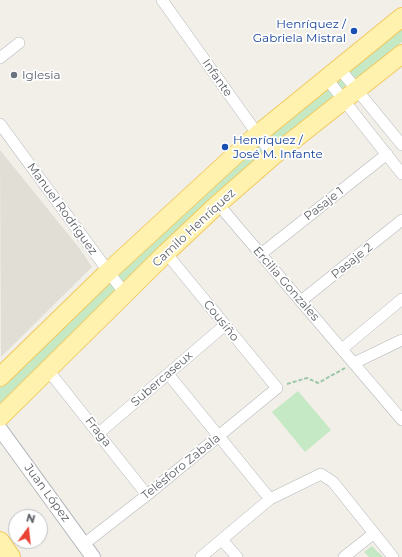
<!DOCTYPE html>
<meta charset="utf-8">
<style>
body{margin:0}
#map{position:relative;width:402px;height:557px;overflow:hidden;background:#f1efe8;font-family:Montserrat,sans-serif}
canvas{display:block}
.north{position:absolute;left:8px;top:509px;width:40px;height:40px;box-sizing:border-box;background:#fff;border:1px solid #bfc1c3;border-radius:50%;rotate:15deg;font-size:11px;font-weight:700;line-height:16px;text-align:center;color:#5f6368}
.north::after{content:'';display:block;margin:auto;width:14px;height:18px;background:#ea4335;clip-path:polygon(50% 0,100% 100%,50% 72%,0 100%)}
</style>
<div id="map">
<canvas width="402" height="557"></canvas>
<div class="north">N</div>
</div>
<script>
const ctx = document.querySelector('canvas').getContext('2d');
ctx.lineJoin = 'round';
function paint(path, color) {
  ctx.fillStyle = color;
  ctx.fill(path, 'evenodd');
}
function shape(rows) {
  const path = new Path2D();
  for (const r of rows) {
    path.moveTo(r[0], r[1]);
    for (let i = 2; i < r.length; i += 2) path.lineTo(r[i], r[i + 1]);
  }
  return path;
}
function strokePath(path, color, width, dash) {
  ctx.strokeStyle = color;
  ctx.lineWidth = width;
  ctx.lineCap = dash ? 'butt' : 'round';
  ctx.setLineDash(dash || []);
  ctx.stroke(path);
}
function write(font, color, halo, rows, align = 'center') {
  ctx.font = font + ' Montserrat,sans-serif';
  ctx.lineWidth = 3.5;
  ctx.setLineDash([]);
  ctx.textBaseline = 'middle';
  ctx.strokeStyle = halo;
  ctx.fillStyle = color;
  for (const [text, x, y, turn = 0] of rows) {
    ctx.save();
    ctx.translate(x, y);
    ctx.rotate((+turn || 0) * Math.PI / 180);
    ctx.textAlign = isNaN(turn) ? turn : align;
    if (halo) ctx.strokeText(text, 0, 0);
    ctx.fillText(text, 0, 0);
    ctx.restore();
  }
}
const education = shape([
 [0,150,80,249,92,267,1,357]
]);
const green = shape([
 [402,24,402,42,341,93,0,408,0,387,262,139],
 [298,391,331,430,305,452,272,412],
 [372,546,383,557,369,557,364,552]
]);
const path = shape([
 [287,384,307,378,318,383,345,368]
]);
const minor = shape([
 [162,0,273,156],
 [0,58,19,43],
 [339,68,402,145],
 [327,79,402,174],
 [0,124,125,294],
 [218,204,402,420],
 [261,254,387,154],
 [301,301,402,220],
 [342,349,402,299],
 [354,363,402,340],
 [48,370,147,495],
 [168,374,270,499],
 [99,433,225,325],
 [222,540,237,557],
 [84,544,147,495,277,388,166,253],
 [201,557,270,499,321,474,333,482,393,557],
 [344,557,373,534]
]);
const tertiary = shape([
 [0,429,93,557]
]);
const primary = shape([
 [0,377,108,272,257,135,402,17],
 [0,417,166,253,218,204,273,156,402,54],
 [0,541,11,557]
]);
const markers = [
 [354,31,4,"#1a4fb4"],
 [14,75,4,"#6b7280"],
 [225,147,4,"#1a4fb4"]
];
const transitNames = [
 ["Henríquez /",346,24],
 ["Gabriela Mistral",346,38],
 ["Henríquez /",233,140,"left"],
 ["José M. Infante",233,154,"left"]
];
const worshipNames = [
 ["Iglesia",22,75]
];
const streetNames = [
 ["Infante",217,78,55],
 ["Pasaje 1",324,204,-38],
 ["Manuel Rodríguez",62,209,54],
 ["Camilo Henríquez",194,228,-43],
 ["Pasaje 2",352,261,-39],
 ["Ercilia Gonzales",286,284,49],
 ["Cousiño",221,321,51],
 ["Subercaseux",162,379,-41],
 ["Fraga",98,432,52],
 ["Telésforo Zabala",181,467,-39],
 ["Juan López",47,493,54]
];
paint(education, '#e1ded6');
paint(green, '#c5e8c5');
strokePath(minor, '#b5b8bc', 12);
strokePath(tertiary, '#b5b8bc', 16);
strokePath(primary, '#f2c960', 20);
strokePath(path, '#9cc7a9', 2, [4, 2]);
strokePath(minor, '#fff', 11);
strokePath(tertiary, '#fff', 14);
strokePath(primary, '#fff2af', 18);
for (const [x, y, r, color] of markers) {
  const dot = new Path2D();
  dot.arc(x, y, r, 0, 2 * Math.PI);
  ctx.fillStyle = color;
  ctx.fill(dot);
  strokePath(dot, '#fff', 1.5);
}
write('12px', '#164399', '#fff', transitNames, 'right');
write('12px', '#5b616d', '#fff', worshipNames, 'left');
write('12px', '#5f6368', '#fff', streetNames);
</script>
